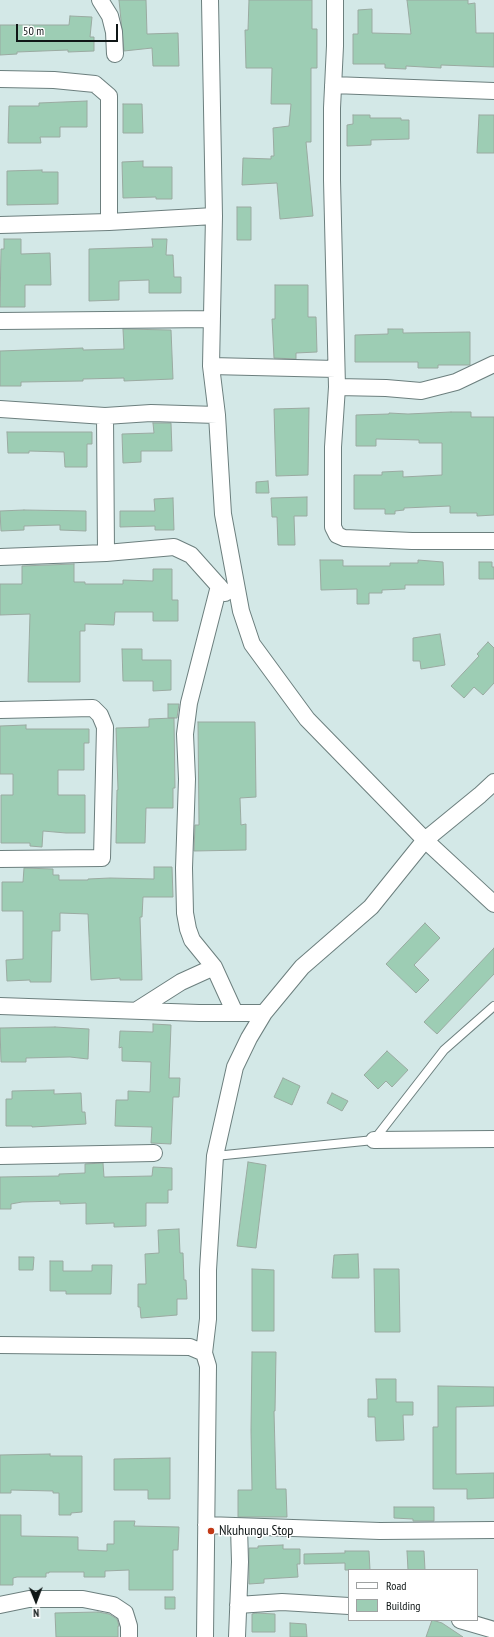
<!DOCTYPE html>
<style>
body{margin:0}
#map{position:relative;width:494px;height:1637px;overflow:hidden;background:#d3e8e7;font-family:"PT Sans Narrow",sans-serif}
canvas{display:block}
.legend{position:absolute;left:348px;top:1569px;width:130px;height:52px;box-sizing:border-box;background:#fff;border:1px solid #9fa2a2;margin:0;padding:5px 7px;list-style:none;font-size:12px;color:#0f1616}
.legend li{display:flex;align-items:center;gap:8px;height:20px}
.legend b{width:20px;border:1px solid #9fa2a2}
.north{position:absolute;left:16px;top:1581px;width:40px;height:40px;-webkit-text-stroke:3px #fff;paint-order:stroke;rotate:179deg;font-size:11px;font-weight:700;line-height:16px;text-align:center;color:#0f1616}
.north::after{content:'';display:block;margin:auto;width:14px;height:18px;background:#0f1616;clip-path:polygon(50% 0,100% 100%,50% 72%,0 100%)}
.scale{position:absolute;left:16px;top:24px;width:102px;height:18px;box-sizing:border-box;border:2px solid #0f1616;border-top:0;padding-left:5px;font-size:12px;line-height:14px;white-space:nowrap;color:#0f1616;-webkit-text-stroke:3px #fff;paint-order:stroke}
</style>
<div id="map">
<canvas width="494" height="1637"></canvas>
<ul class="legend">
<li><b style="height:5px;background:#fff"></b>Road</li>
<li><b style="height:11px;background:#9dcdb4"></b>Building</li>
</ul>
<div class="north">N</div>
<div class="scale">50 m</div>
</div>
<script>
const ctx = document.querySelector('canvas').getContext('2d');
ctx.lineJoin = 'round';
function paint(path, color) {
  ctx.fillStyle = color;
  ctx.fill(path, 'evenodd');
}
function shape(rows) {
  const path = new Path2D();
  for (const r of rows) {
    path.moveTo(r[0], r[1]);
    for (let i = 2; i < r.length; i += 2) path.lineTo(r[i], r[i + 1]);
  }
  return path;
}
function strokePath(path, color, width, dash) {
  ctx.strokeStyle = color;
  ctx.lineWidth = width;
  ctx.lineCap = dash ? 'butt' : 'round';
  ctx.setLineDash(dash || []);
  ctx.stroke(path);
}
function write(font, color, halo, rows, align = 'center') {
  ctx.font = font + ' "PT Sans Narrow",sans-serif';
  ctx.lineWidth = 3;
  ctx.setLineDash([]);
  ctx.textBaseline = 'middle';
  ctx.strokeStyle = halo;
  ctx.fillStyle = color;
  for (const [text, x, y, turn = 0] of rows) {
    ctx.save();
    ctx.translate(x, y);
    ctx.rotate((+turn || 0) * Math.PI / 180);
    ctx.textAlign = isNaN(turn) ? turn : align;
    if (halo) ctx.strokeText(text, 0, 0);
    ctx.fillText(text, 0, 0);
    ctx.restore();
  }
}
const building = shape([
 [119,0,146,0,147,34,178,33,179,66,153,66,152,48,124,51,119,0],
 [249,0,312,0,312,29,317,29,317,68,311,68,311,142,306,142,313,216,280,219,277,183,242,185,243,158,271,159,271,156,274,156,273,128,289,126,291,104,271,104,272,68,246,68,245,30,248,30,249,0],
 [407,0,468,0,468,4,475,3,476,33,494,33,494,67,441,65,441,68,406,66,406,69,385,68,385,64,353,64,353,34,358,34,358,10,372,9,372,33,411,34,407,0],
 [70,16,92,17,90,37,94,37,94,51,68,52,68,50,17,52,17,54,0,55,0,25,69,25,70,16],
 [87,101,87,127,60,127,60,137,40,137,41,143,8,143,9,106,39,106,39,103,87,101],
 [123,104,142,104,143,133,123,133,123,104],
 [353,115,370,115,370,118,401,118,401,120,409,120,409,139,371,140,371,145,347,146,347,125,353,124,353,115],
 [479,115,494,115,494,153,477,153,479,115],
 [143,161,143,167,172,167,172,199,156,199,156,197,123,198,122,162,143,161],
 [42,170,42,172,58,172,58,204,7,205,7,171,42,170],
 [237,207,251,207,251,240,237,240,237,207],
 [4,239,21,239,21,254,50,253,51,285,25,285,25,307,0,307,1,249,4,249,4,239],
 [152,239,167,239,166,255,173,255,174,277,181,277,181,293,149,293,149,280,119,281,119,300,89,301,89,249,153,247,152,239],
 [275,285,308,285,308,317,316,317,317,352,296,353,296,359,274,358,272,319,275,319,275,285],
 [123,329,171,330,173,379,124,381,124,378,83,379,83,381,21,382,21,386,0,386,0,351,83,348,83,350,124,349,123,329],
 [388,329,403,329,403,333,470,332,470,365,438,365,438,368,418,368,418,362,355,362,355,335,388,334,388,329],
 [309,408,308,475,276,476,274,409,309,408],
 [451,412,471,412,471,417,494,417,494,515,477,516,477,513,450,513,450,506,404,508,404,510,395,511,395,514,385,514,385,509,354,509,354,475,382,475,382,472,403,471,403,477,442,475,442,443,419,443,419,440,376,439,376,446,356,446,356,415,389,414,389,413,408,414,451,412],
 [153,423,171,423,172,451,141,451,141,462,123,463,122,434,154,433,153,423],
 [7,432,92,432,92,444,87,444,87,467,65,467,64,452,29,451,29,453,8,453,7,432],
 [268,481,269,493,256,493,256,482,268,481],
 [307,497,307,516,294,516,295,545,278,545,277,517,272,517,271,498,307,497],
 [173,498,174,530,155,530,155,526,120,527,120,511,155,511,154,499,173,498],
 [24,510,86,511,86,531,60,530,60,525,24,526,24,530,1,531,0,511,24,510],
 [320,560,343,560,343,566,390,566,390,563,418,563,418,560,443,562,444,585,405,585,405,589,382,590,382,593,369,593,369,604,357,604,357,589,321,590,320,560],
 [479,562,492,562,492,567,494,567,494,579,479,579,479,562],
 [74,564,74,582,85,582,85,584,123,584,123,580,153,581,153,569,172,569,172,600,178,600,178,621,153,621,153,612,115,612,114,625,85,624,85,631,80,631,80,682,28,682,30,614,0,615,0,584,22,584,22,566,74,564],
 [440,634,445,665,421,669,420,661,413,661,413,638,440,634],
 [488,642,494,648,494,683,483,695,474,687,464,698,451,686,479,656,477,654,488,642],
 [122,649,142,649,142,660,171,660,171,690,153,691,153,681,123,681,122,649],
 [168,704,179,704,177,718,168,718,168,704],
 [174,718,175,788,173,788,173,808,146,808,145,843,116,843,117,790,118,790,116,728,149,727,149,719,174,718],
 [198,722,255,722,256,797,240,798,241,825,246,824,246,850,194,851,195,825,199,825,198,722],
 [26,725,26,729,89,729,89,743,84,743,84,770,58,770,58,795,85,795,85,833,66,833,43,831,42,847,30,846,30,843,1,843,1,795,13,795,13,774,0,774,0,726,26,725],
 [154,867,172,867,173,897,143,897,142,917,140,917,142,980,120,980,120,978,91,980,88,914,60,913,60,931,52,931,51,982,30,982,30,980,7,981,6,960,23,959,23,911,2,911,2,882,23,882,24,868,53,869,53,875,59,875,59,880,88,880,88,879,110,878,154,879,154,867],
 [425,923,440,938,414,965,429,980,416,993,386,964,425,923],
 [494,948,494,974,437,1034,424,1022,494,948],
 [153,1024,171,1025,169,1078,180,1078,179,1097,173,1097,171,1144,151,1143,152,1127,115,1126,116,1100,128,1100,128,1091,150,1092,151,1062,122,1061,122,1047,119,1048,120,1031,153,1032,153,1024],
 [55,1027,89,1029,88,1059,70,1057,26,1058,26,1062,1,1062,0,1028,55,1027],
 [387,1051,408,1070,392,1087,386,1081,378,1089,364,1075,387,1051],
 [283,1078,300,1086,292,1105,274,1097,283,1078],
 [54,1090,54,1094,81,1093,82,1112,85,1112,86,1124,32,1127,32,1126,6,1126,6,1099,12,1099,12,1091,54,1090],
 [332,1093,348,1101,342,1111,327,1103,332,1093],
 [248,1162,266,1165,256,1248,237,1246,248,1162],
 [103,1163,104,1177,152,1176,153,1167,172,1168,172,1190,168,1190,168,1203,146,1203,146,1226,114,1227,114,1223,86,1224,86,1203,60,1204,60,1201,22,1202,11,1204,11,1209,0,1209,0,1177,59,1176,59,1174,85,1173,85,1164,103,1163],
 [179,1229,180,1253,183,1253,184,1280,186,1280,187,1299,177,1299,177,1315,141,1318,140,1307,138,1307,138,1284,146,1284,145,1254,159,1253,158,1230,179,1229],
 [358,1254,359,1278,332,1278,334,1255,358,1254],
 [19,1257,34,1257,33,1270,19,1270,19,1257],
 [50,1261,63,1261,63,1271,92,1271,92,1265,112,1265,111,1294,66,1294,66,1291,50,1291,50,1261],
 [252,1269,274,1270,274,1331,252,1331,252,1269],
 [374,1269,399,1269,400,1332,375,1332,374,1269],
 [252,1352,276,1352,275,1411,274,1411,276,1489,286,1489,287,1517,238,1517,238,1490,252,1490,251,1430,252,1352],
 [376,1379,396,1379,396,1402,413,1402,413,1415,403,1415,404,1440,376,1441,375,1417,368,1417,368,1399,377,1399,376,1379],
 [438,1386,494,1387,494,1406,456,1407,456,1474,494,1473,494,1498,467,1499,467,1489,433,1489,433,1427,438,1427,438,1386],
 [50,1454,50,1456,82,1456,82,1512,71,1513,71,1515,59,1515,59,1493,53,1493,53,1491,11,1490,11,1493,0,1493,0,1455,50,1454],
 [170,1458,170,1499,148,1499,148,1490,114,1490,114,1459,170,1458],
 [394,1507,434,1507,434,1521,413,1521,413,1519,394,1518,394,1507],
 [0,1515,21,1515,21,1536,78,1537,78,1550,107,1551,107,1544,114,1544,114,1521,135,1521,134,1526,179,1527,178,1550,173,1550,173,1590,129,1590,129,1570,105,1571,105,1577,84,1577,84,1572,49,1572,49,1573,46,1573,46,1577,17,1577,13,1578,13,1585,0,1585,0,1515],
 [283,1545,283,1549,300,1549,300,1564,297,1564,298,1577,264,1579,264,1583,249,1584,249,1548,258,1548,258,1546,283,1545],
 [345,1551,369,1551,370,1570,345,1570,345,1563,304,1564,304,1554,345,1553,345,1551],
 [407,1551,424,1551,425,1570,408,1570,407,1551],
 [165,1597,175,1597,175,1609,165,1609,165,1597],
 [98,1612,109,1614,117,1619,119,1626,118,1626,118,1637,56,1637,55,1613,98,1612],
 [256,1613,275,1614,275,1632,252,1632,252,1614,256,1613],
 [432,1620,442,1623,463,1637,426,1637,432,1620],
 [290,1623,306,1624,307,1637,290,1637,290,1623]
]);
const service = shape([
 [215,1156,374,1140,444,1050,494,1006]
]);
const minor = shape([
 [100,0,110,16,114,32,115,54],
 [210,0,214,216,211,366,217,415,223,514,241,611,252,644,307,719,425,840,494,904],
 [335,0,335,46,332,108,332,180,337,387,333,447,333,527,337,535,344,538,412,541,494,541],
 [0,79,54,80,95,84,109,96,109,222],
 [333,85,494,91],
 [0,225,109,222,214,216],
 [0,321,212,319],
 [211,366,336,369],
 [337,387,386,388,421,391,456,382,494,364],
 [0,409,105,416,151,413,217,415],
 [105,416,106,553],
 [0,557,106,553,174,547,191,555,225,593],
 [219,586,189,703,185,734,187,779,184,868,185,913,188,929,192,940,214,967,235,1013],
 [0,710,93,708,100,715,105,727,102,858,0,859],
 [0,1006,199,1013,264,1013],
 [137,1010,181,982,214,967],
 [374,1140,494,1139],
 [0,1156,154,1153],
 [0,1345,190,1347,204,1353,208,1366,205,1637],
 [204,1353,208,1319,208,1270,215,1156,235,1067,249,1038,264,1013,302,967,371,907,425,840,480,795,494,782],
 [206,1525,380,1531,494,1530],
 [0,1605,29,1599,83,1599,113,1605,125,1613,129,1626,129,1637],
 [238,1605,282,1602,349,1606],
 [460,1620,494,1630],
 [237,1637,240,1562,239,1527]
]);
const markers = [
 [211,1531,4,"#c23916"]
];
const poiNames = [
 ["Nkuhungu Stop",219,1531]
];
paint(building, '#9dcdb4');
strokePath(building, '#9aaaa1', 1);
strokePath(service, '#6c7f7e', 10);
strokePath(minor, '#6c7f7e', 18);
strokePath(service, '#fff', 8);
strokePath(minor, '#fff', 16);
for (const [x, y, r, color] of markers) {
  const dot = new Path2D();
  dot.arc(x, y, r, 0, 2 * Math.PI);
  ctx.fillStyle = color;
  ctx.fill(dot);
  strokePath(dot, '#fff', 1.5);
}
write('14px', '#0f1616', '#fff', poiNames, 'left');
</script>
